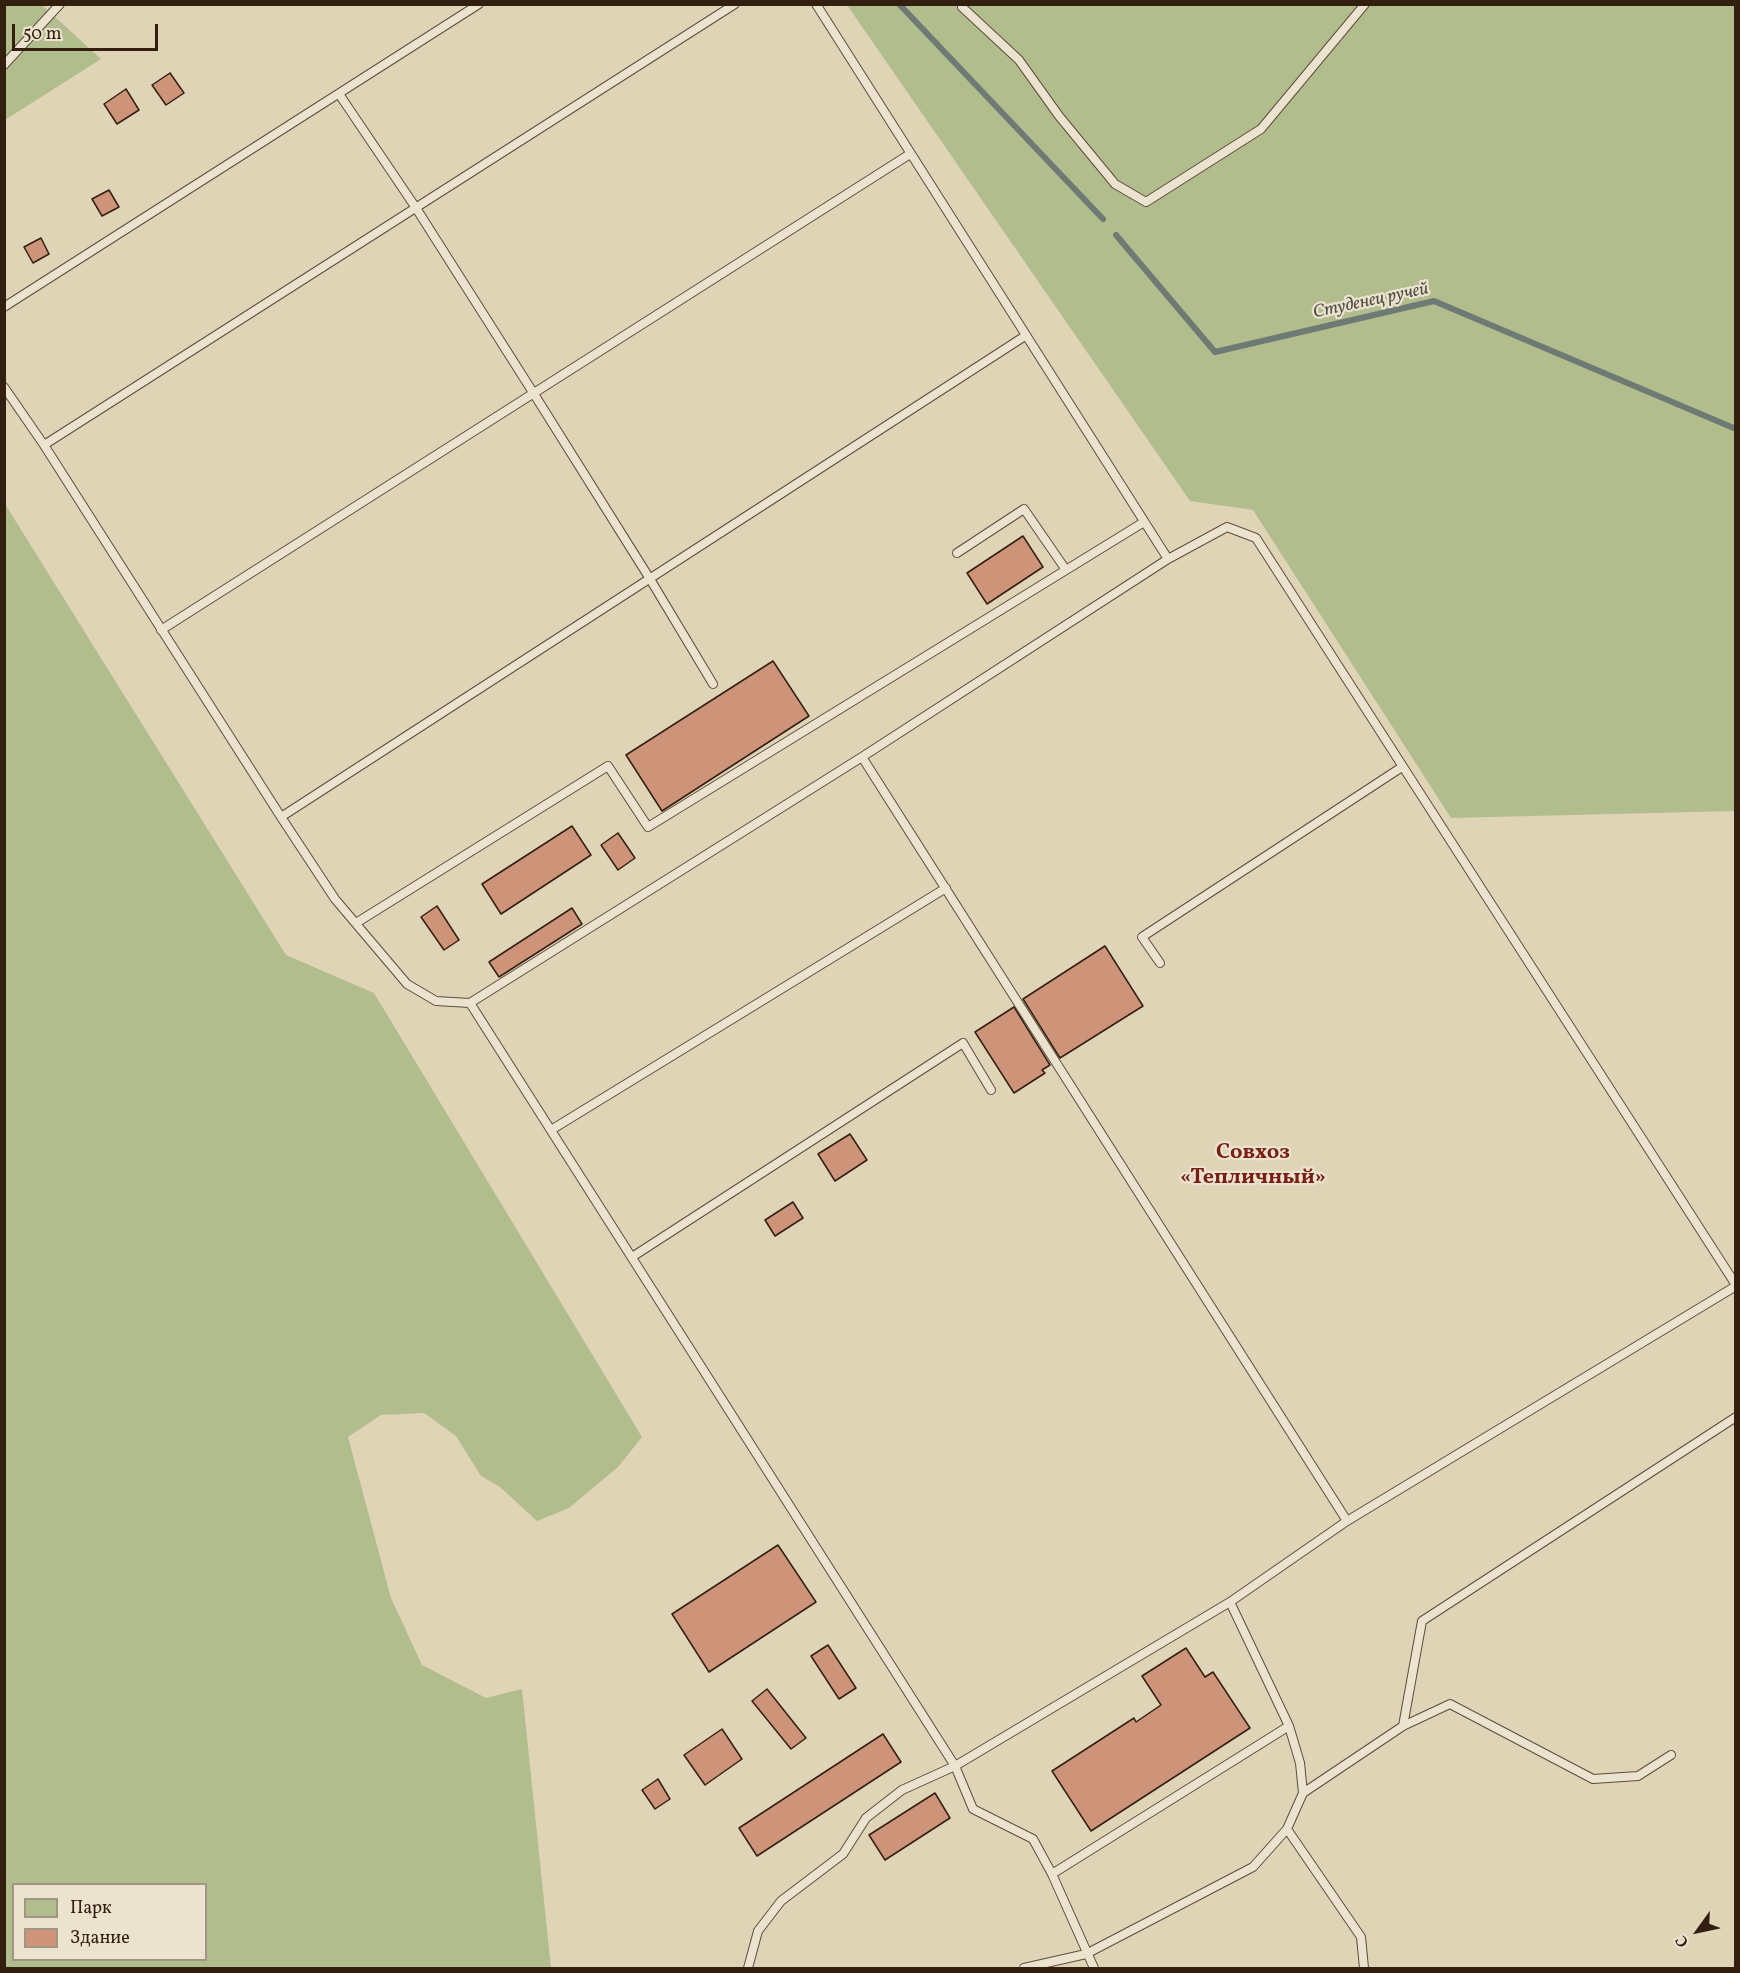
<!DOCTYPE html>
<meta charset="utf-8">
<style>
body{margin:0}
#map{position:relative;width:1740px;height:1973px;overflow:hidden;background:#e0d4b7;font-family:Vollkorn,serif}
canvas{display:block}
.frame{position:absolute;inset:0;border:6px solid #331f10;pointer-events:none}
.legend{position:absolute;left:12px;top:1883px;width:195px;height:78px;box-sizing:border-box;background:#ebe3d0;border:2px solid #a19583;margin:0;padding:8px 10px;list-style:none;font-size:18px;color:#331f10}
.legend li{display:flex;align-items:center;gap:12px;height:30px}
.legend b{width:30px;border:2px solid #a19583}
.north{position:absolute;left:1668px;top:1901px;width:60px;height:60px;-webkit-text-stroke:4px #ebe3d0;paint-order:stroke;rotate:237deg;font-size:16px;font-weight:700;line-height:24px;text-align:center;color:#331f10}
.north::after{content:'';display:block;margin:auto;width:21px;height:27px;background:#331f10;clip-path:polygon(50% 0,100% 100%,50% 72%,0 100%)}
.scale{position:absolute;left:12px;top:24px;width:146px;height:27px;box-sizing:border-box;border:3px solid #331f10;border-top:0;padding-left:8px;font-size:18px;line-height:21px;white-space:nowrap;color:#331f10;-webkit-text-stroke:4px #ebe3d0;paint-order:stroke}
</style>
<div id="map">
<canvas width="1740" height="1973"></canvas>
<div class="frame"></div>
<ul class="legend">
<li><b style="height:16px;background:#b2bd8e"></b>Парк</li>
<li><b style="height:16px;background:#cd947a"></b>Здание</li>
</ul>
<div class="north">С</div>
<div class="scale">50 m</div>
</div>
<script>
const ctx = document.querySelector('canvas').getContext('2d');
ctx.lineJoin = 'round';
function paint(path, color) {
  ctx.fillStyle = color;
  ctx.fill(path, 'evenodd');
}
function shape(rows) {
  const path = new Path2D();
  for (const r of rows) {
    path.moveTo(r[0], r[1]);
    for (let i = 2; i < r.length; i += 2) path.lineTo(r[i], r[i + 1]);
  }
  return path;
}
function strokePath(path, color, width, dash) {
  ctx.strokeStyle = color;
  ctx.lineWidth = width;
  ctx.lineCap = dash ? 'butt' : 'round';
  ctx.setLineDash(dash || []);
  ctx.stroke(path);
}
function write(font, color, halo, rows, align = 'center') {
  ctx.font = font + ' Vollkorn,serif';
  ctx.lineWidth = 4.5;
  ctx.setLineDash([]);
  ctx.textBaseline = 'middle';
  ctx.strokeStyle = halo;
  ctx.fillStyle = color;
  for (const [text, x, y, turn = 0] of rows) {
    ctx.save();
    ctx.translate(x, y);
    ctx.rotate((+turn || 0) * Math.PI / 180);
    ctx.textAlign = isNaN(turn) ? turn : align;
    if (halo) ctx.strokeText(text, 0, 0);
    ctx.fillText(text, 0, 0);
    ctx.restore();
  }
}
const green = shape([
 [5,5,42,5,101,59,5,120],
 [847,5,1735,5,1735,811,1451,818,1253,510,1190,501],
 [5,504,286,955,374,993,642,1437,618,1467,569,1508,537,1521,500,1487,481,1476,456,1436,424,1413,381,1415,348,1437,391,1598,422,1665,486,1698,522,1689,551,1968,5,1968],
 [206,1884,206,1960,14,1960,14,1884]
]);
const stream = shape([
 [899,4,1103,219],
 [1116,235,1215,352,1434,301,1736,429]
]);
const building = shape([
 [170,73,184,93,166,105,152,85,170,73],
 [126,89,139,110,117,124,104,104,126,89],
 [109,190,119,207,102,216,92,199,109,190],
 [41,238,49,254,33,263,24,247,41,238],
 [1023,536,1043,567,987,604,967,573,1023,536],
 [773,661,809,716,662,811,626,755,773,661],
 [572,826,591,855,501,914,482,884,572,826],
 [618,833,635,858,618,870,601,845,618,833],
 [437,906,459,940,444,950,421,917,437,906],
 [572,908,582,924,499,977,489,962,572,908],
 [1105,946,1143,1006,1060,1058,1023,999,1105,946],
 [1014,1007,1050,1065,1042,1070,1045,1073,1014,1093,975,1032,1014,1007],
 [850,1134,867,1160,835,1181,818,1154,850,1134],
 [793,1202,803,1218,775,1236,765,1220,793,1202],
 [778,1545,816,1602,709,1672,672,1614,778,1545],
 [828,1645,856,1688,839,1699,811,1656,828,1645],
 [1186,1648,1205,1677,1213,1672,1250,1728,1091,1831,1052,1771,1134,1718,1136,1722,1161,1705,1142,1676,1186,1648],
 [767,1689,806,1738,791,1749,752,1701,767,1689],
 [722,1729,742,1759,705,1785,684,1755,722,1729],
 [883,1734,901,1762,757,1856,739,1828,883,1734],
 [658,1779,670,1799,655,1809,642,1790,658,1779],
 [935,1793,950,1818,885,1860,869,1835,935,1793]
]);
const service = shape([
 [816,4,1168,559],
 [962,7,1019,60,1059,116,1115,184,1146,202,1261,129,1365,4],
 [4,65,60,4],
 [339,94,416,208,534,394,650,579,713,684],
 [4,307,479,4],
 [4,387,44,445,281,817,335,899,407,984,436,1001,470,1003,955,1766,973,1809,1033,1839,1052,1874,1094,1968],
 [44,445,735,4],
 [957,553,1024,509,1066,570],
 [161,630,910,154],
 [862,757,1347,1521],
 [281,817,1025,336],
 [356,923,608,766,648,827,1144,522],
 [1160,963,1142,937,1402,767],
 [470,1003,862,757,1168,559,1227,527,1256,538,1736,1285],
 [551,1130,946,888],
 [632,1257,963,1043,991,1090],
 [1230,1602,1289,1726,1300,1763,1303,1793],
 [1403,1726,1422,1621,1736,1417],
 [1287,1829,1361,1937,1364,1968],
 [1052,1874,1289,1726],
 [748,1968,758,1931,781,1901,843,1854,866,1818,902,1790,955,1766,1230,1602,1347,1521,1736,1286],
 [1024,1968,1086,1954,1253,1867,1287,1829,1303,1793,1403,1726,1450,1704,1593,1779,1638,1776,1671,1755]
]);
const waterNames = [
 ["Студенец ручей",1371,302,-12]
];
const districtNames = [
 ["Совхоз",1253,1154],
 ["«Тепличный»",1253,1179]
];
paint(green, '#b2bd8e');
strokePath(stream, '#6e7a73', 6);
paint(building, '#cd947a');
strokePath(building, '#331f10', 1.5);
strokePath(service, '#5e4c3a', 10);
strokePath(service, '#ebe3d0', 8);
write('italic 18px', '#514d42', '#ebe3d0', waterNames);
write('bold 22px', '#7a1f14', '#ebe3d0', districtNames);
</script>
